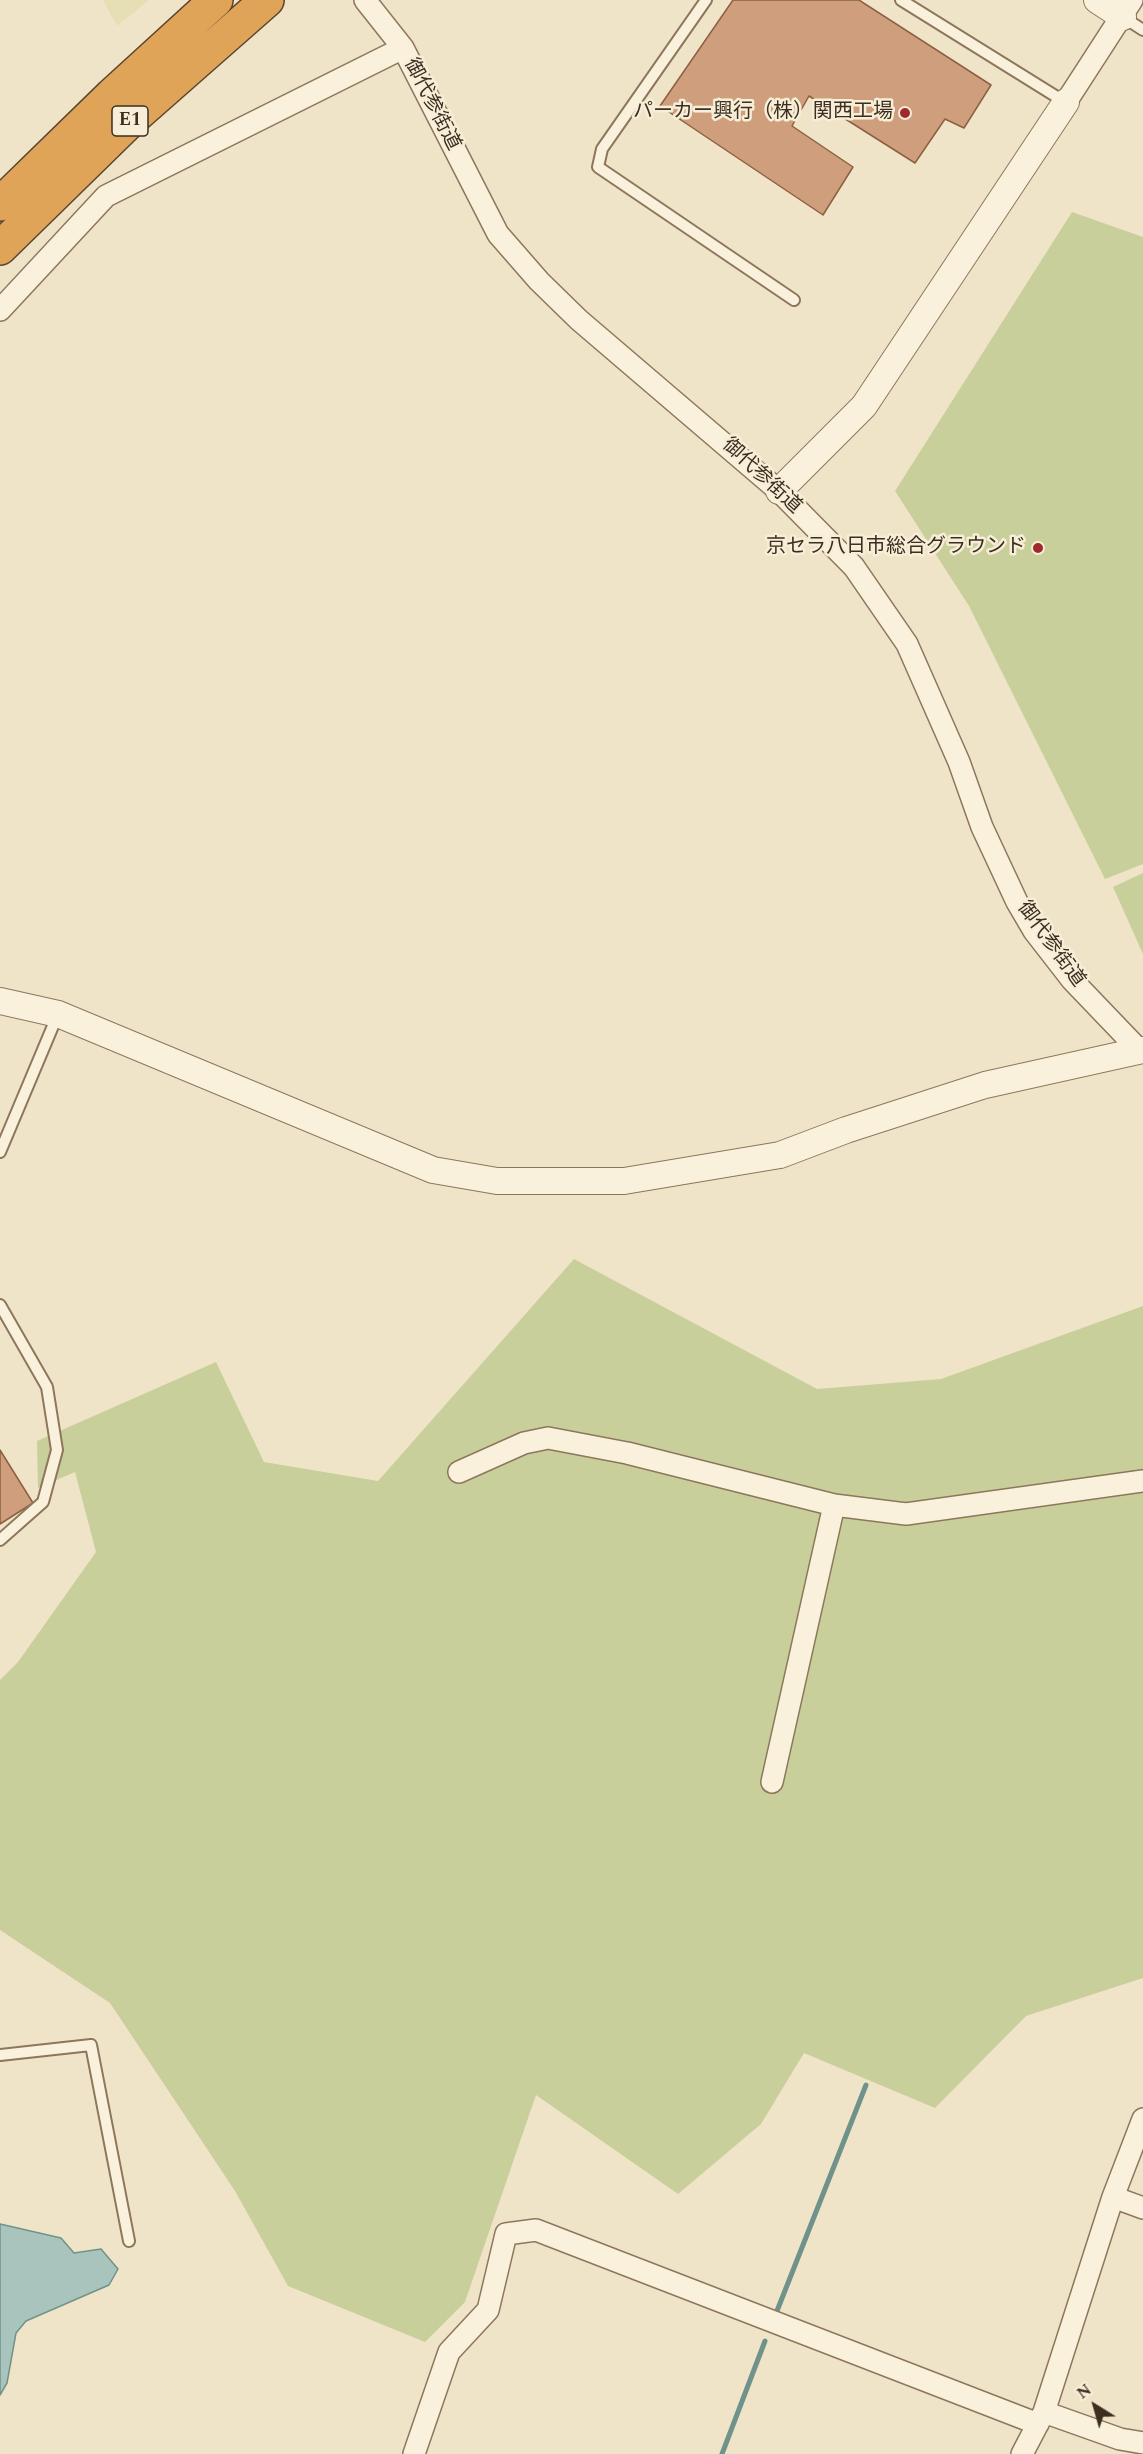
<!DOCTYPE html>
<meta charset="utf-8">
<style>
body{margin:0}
#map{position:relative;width:1143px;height:2454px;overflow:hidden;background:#f0e4c8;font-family:Spectral,serif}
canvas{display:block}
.north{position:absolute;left:1065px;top:2376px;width:60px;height:60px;-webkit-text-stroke:4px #f7eed8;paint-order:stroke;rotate:323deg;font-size:16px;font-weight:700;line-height:24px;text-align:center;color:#3d2e20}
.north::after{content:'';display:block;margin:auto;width:21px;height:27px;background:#3d2e20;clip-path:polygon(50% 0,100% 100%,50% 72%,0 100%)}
</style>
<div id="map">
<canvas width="1143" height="2454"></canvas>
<div class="north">N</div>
</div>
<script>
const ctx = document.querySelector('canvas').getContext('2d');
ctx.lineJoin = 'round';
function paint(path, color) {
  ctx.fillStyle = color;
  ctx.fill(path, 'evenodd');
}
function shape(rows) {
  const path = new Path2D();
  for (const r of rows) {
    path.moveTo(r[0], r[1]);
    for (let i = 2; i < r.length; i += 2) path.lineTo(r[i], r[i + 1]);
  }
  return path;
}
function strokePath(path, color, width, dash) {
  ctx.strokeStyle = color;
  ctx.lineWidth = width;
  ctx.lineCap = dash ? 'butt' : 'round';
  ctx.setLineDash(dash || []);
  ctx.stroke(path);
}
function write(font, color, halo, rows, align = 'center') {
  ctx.font = font + ' Spectral,"Noto Sans JP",serif';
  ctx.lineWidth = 5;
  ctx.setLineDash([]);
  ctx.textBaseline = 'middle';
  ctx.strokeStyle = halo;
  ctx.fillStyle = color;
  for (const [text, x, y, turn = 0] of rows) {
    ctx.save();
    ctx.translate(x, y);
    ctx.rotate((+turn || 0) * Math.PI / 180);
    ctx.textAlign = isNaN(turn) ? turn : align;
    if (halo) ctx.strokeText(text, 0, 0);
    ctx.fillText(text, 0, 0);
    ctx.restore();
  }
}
const farmland = shape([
 [103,0,149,0,117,26]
]);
const green = shape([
 [1072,212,1143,237,1143,864,1105,879,969,606,895,491],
 [1143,873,1143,954,1113,887],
 [574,1259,817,1389,941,1379,1143,1306,1143,1978,1026,2016,935,2108,804,2053,761,2124,678,2194,536,2095,465,2302,425,2342,288,2286,235,2191,110,2003,0,1930,0,1680,18,1662,96,1552,75,1472,38,1488,37,1441,216,1362,264,1462,378,1481]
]);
const water = shape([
 [0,2224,61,2238,74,2253,101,2249,118,2269,109,2285,26,2321,16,2333,7,2383,0,2395,0,2224]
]);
const stream = shape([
 [775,2316,866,2085],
 [722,2454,765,2341]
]);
const building = shape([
 [733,0,859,0,991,85,964,128,945,119,915,163,809,96,792,126,853,167,823,215,660,106,733,0],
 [0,1450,33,1503,0,1524,0,1450]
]);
const service = shape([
 [706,0,602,149,598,167,794,300],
 [901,0,1065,102],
 [1123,17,1143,30],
 [0,1152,58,1014],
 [0,1305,47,1387,57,1450,43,1502,0,1540],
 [0,2055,91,2045,129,2241]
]);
const minor = shape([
 [365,0,403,48,498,234,539,281,579,320,779,491,854,567,907,644,959,762,982,827,1017,902,1034,931,1072,980,1140,1051],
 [1066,102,1132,0],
 [0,310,106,196,403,48],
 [459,1472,524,1443,548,1438,627,1453,834,1505,906,1514,1143,1481],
 [772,1782,834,1505],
 [1113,2197,1143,2208],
 [1044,2412,1120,2439,1143,2443],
 [414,2454,449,2352,488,2310,506,2234,536,2230,1038,2424],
 [1022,2454,1044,2412,1113,2197,1143,2119]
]);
const tertiary = shape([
 [1097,0,1123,17],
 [779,491,864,406,1066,102],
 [0,1001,58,1014,433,1170,497,1181,624,1181,780,1155,846,1130,985,1085,1143,1050]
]);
const motorway = shape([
 [0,204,112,95,216,0],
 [0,248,134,117,267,0]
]);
const markers = [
 [905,113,6,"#9e2a2b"],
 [1038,548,6,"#9e2a2b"]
];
const shields = [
 [130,121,36]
];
const shieldNames = [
 ["E1",130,121]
];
const streetNames = [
 ["御代参街道",431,105,63],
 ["御代参街道",761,477,43],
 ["御代参街道",1050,945,54]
];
const poiNames = [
 ["パーカー興行（株）関西工場",893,113],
 ["京セラ八日市総合グラウンド",1026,548]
];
paint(farmland, '#e6deb5');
paint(green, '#c9cf9b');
paint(water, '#a9c4bc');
strokePath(water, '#6f938a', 1.5);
strokePath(stream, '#6f938a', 5);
paint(building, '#cf9f7d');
strokePath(building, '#8d5f41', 1.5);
strokePath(service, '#8d765c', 14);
strokePath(minor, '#8d765c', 24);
strokePath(tertiary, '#8d765c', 28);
strokePath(motorway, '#5b4430', 36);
strokePath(service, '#faf1dc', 10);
strokePath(minor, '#faf1dc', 21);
strokePath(tertiary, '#faf1dc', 26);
strokePath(motorway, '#e0a458', 33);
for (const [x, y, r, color] of markers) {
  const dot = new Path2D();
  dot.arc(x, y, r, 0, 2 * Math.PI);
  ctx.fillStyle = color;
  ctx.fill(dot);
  strokePath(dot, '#f7eed8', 2);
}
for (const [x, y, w] of shields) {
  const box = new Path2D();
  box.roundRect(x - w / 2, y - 15, w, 30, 4.5);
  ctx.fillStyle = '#f7eed8';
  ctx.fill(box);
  strokePath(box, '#3d2e20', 1.5);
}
write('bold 18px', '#3d2e20', null, shieldNames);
write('20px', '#3d2e20', '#f7eed8', streetNames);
write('20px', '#3d2e20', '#f7eed8', poiNames, 'right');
</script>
